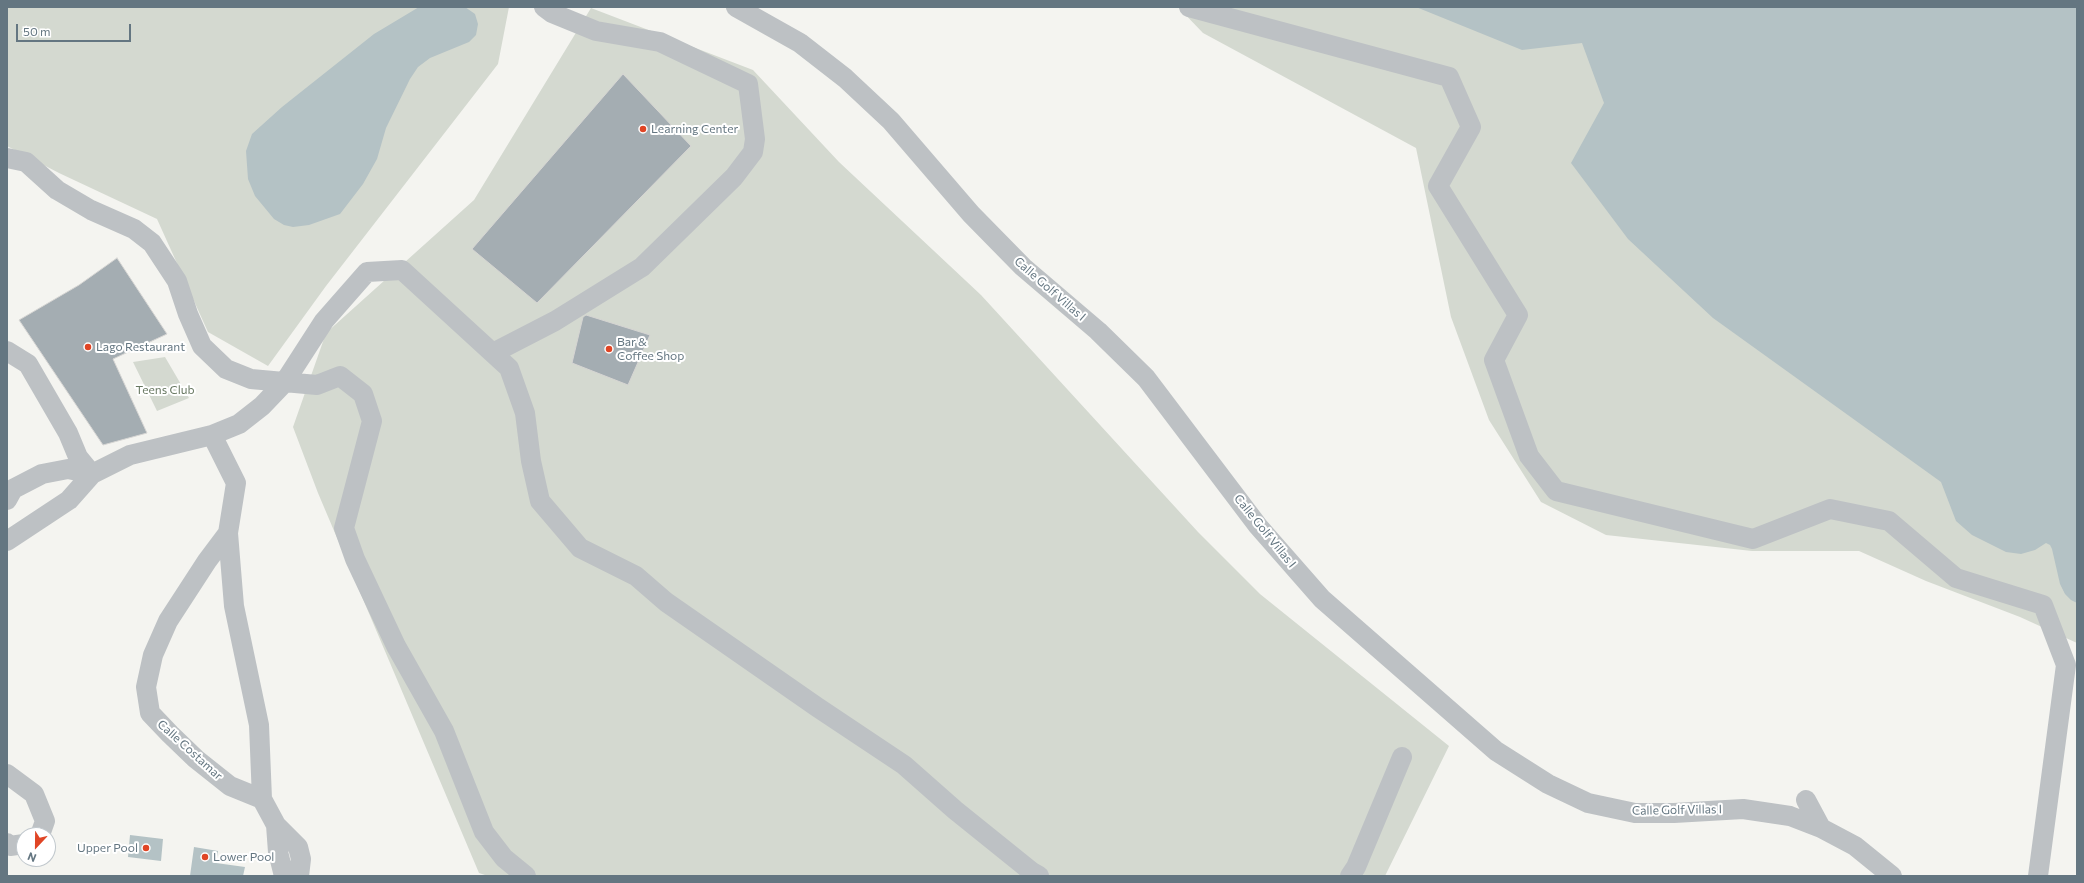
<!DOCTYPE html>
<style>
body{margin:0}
#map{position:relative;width:2084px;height:883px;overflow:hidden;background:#f4f4f0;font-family:Commissioner,sans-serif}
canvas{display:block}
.frame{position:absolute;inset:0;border:8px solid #647681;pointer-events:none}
.north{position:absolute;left:16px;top:827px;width:40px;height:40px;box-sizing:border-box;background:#fff;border:1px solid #c1c8cd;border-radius:50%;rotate:202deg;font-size:11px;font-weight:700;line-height:16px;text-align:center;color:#647681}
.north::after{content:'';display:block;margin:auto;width:14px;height:18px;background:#e04525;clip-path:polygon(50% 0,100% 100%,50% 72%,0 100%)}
.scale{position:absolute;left:16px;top:24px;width:115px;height:18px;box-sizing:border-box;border:2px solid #647681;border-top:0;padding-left:5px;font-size:12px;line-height:14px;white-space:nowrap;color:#647681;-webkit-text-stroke:3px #fff;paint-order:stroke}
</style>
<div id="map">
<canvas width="2084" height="883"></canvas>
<div class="frame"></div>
<div class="north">N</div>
<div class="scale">50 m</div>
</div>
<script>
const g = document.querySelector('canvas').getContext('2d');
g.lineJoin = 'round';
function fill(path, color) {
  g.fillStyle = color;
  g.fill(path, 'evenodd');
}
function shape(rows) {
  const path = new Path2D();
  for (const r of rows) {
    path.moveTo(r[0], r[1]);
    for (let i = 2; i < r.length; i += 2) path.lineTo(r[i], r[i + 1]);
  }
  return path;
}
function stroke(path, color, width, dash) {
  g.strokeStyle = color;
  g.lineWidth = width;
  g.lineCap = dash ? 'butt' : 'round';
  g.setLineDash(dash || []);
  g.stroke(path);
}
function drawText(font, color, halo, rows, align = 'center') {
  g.font = font + ' Commissioner,sans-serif';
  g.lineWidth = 4;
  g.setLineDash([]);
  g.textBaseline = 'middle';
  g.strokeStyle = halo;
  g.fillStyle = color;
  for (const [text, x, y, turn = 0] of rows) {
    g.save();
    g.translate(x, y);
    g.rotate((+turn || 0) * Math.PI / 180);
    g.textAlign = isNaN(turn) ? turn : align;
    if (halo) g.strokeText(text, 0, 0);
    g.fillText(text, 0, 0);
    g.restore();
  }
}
fill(shape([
 [7,7,509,7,498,64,326,286,268,366,208,332,157,219,59,173,7,146],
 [1178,7,1577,7,2077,551,2077,643,2020,617,1926,581,1859,551,1752,551,1606,535,1541,502,1489,420,1451,317,1416,148,1203,33],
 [591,8,753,70,839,162,981,295,1198,532,1260,594,1449,746,1385,876,488,876,479,873,318,493,293,427,326,333,474,200],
 [165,357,189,398,157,411,133,362]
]), '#d4d9d0');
fill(shape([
 [419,7,465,7,475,14,478,24,476,35,469,42,430,58,418,67,410,79,386,128,377,159,363,184,340,214,309,225,293,227,284,225,274,219,255,196,248,179,246,151,252,134,282,107,374,34],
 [1416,7,2077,7,2077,603,2071,600,2065,594,2060,584,2052,549,2050,545,2046,543,2035,550,2021,554,2006,552,1972,535,1956,521,1941,482,1713,318,1628,239,1571,163,1604,103,1582,43,1522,50],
 [130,835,163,839,161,861,128,857],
 [194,847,218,851,216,863,245,867,243,876,190,876]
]), '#b4c2c5');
const building = shape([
 [623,74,691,146,537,303,472,249,623,74],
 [117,258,167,334,113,359,147,433,103,445,19,320,79,285,117,258],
 [586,315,650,335,628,385,572,363,583,317,586,315]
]);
fill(building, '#a4adb2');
stroke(building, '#d6d5d3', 1);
stroke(shape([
 [736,7,800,43,845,78,891,121,971,214,1023,267,1098,331,1146,378,1258,526,1322,599,1496,751,1548,784,1588,803,1635,813,1674,813,1743,809,1790,816,1821,828,1855,846,1892,876],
 [1189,7,1449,77,1471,127,1438,186,1518,315,1494,360,1529,456,1556,491,1753,539,1830,509,1889,521,1956,578,2043,605,2066,665,2038,876],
 [7,158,26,162,57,190,91,210,134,229,152,243,177,281,188,314,202,346,226,369,251,379,317,385,340,376,363,394,372,421,344,528,355,559,396,646,444,731,484,832,504,858,526,876],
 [7,351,28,364,68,433,78,457,92,474],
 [493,353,555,321,642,267,734,177,753,152,755,139,748,84,660,42,596,31,552,13,544,7],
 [212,435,236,483,228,533,234,606,259,725,262,799,276,825,298,847,301,859,299,876],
 [7,500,13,489,42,474,68,469,92,474],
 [228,533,207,561,168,621,153,655,146,687,150,713,170,734,196,759,230,786,262,799],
 [7,541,69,500,92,474,130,455,212,435,239,424,262,406,284,383,324,321,367,272,402,270,509,368,525,413,531,461,540,501,580,548,636,576,666,602,817,707,904,765,955,810,1032,872,1039,876],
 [7,774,34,794,45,821,40,835],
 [1806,800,1821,828],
 [276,825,278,852,284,876],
 [7,843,10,846,24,844],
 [1350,876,1356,867,1402,757]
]), '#bdc1c4', 20);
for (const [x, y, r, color] of [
 [643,129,4,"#e04525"],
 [88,347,4,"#e04525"],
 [609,349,4,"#e04525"],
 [146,848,4,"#e04525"],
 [205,857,4,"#e04525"]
]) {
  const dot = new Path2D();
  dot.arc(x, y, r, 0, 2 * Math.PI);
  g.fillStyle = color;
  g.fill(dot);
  stroke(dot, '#fff', 1.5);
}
drawText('12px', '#647681', '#fff', [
 ["Learning Center",651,129],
 ["Bar &",617,342],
 ["Coffee Shop",617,356],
 ["Lago Restaurant",96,347],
 ["Upper Pool",138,848,"right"],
 ["Lower Pool",213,857]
], 'left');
drawText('12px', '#647681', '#fff', [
 ["Calle Golf Villas I",1050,289,41],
 ["Calle Golf Villas I",1265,531,51],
 ["Calle Costamar",190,750,42],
 ["Calle Golf Villas I",1677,810,-1]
]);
drawText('12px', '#687862', '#fff', [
 ["Teens Club",165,390]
]);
</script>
